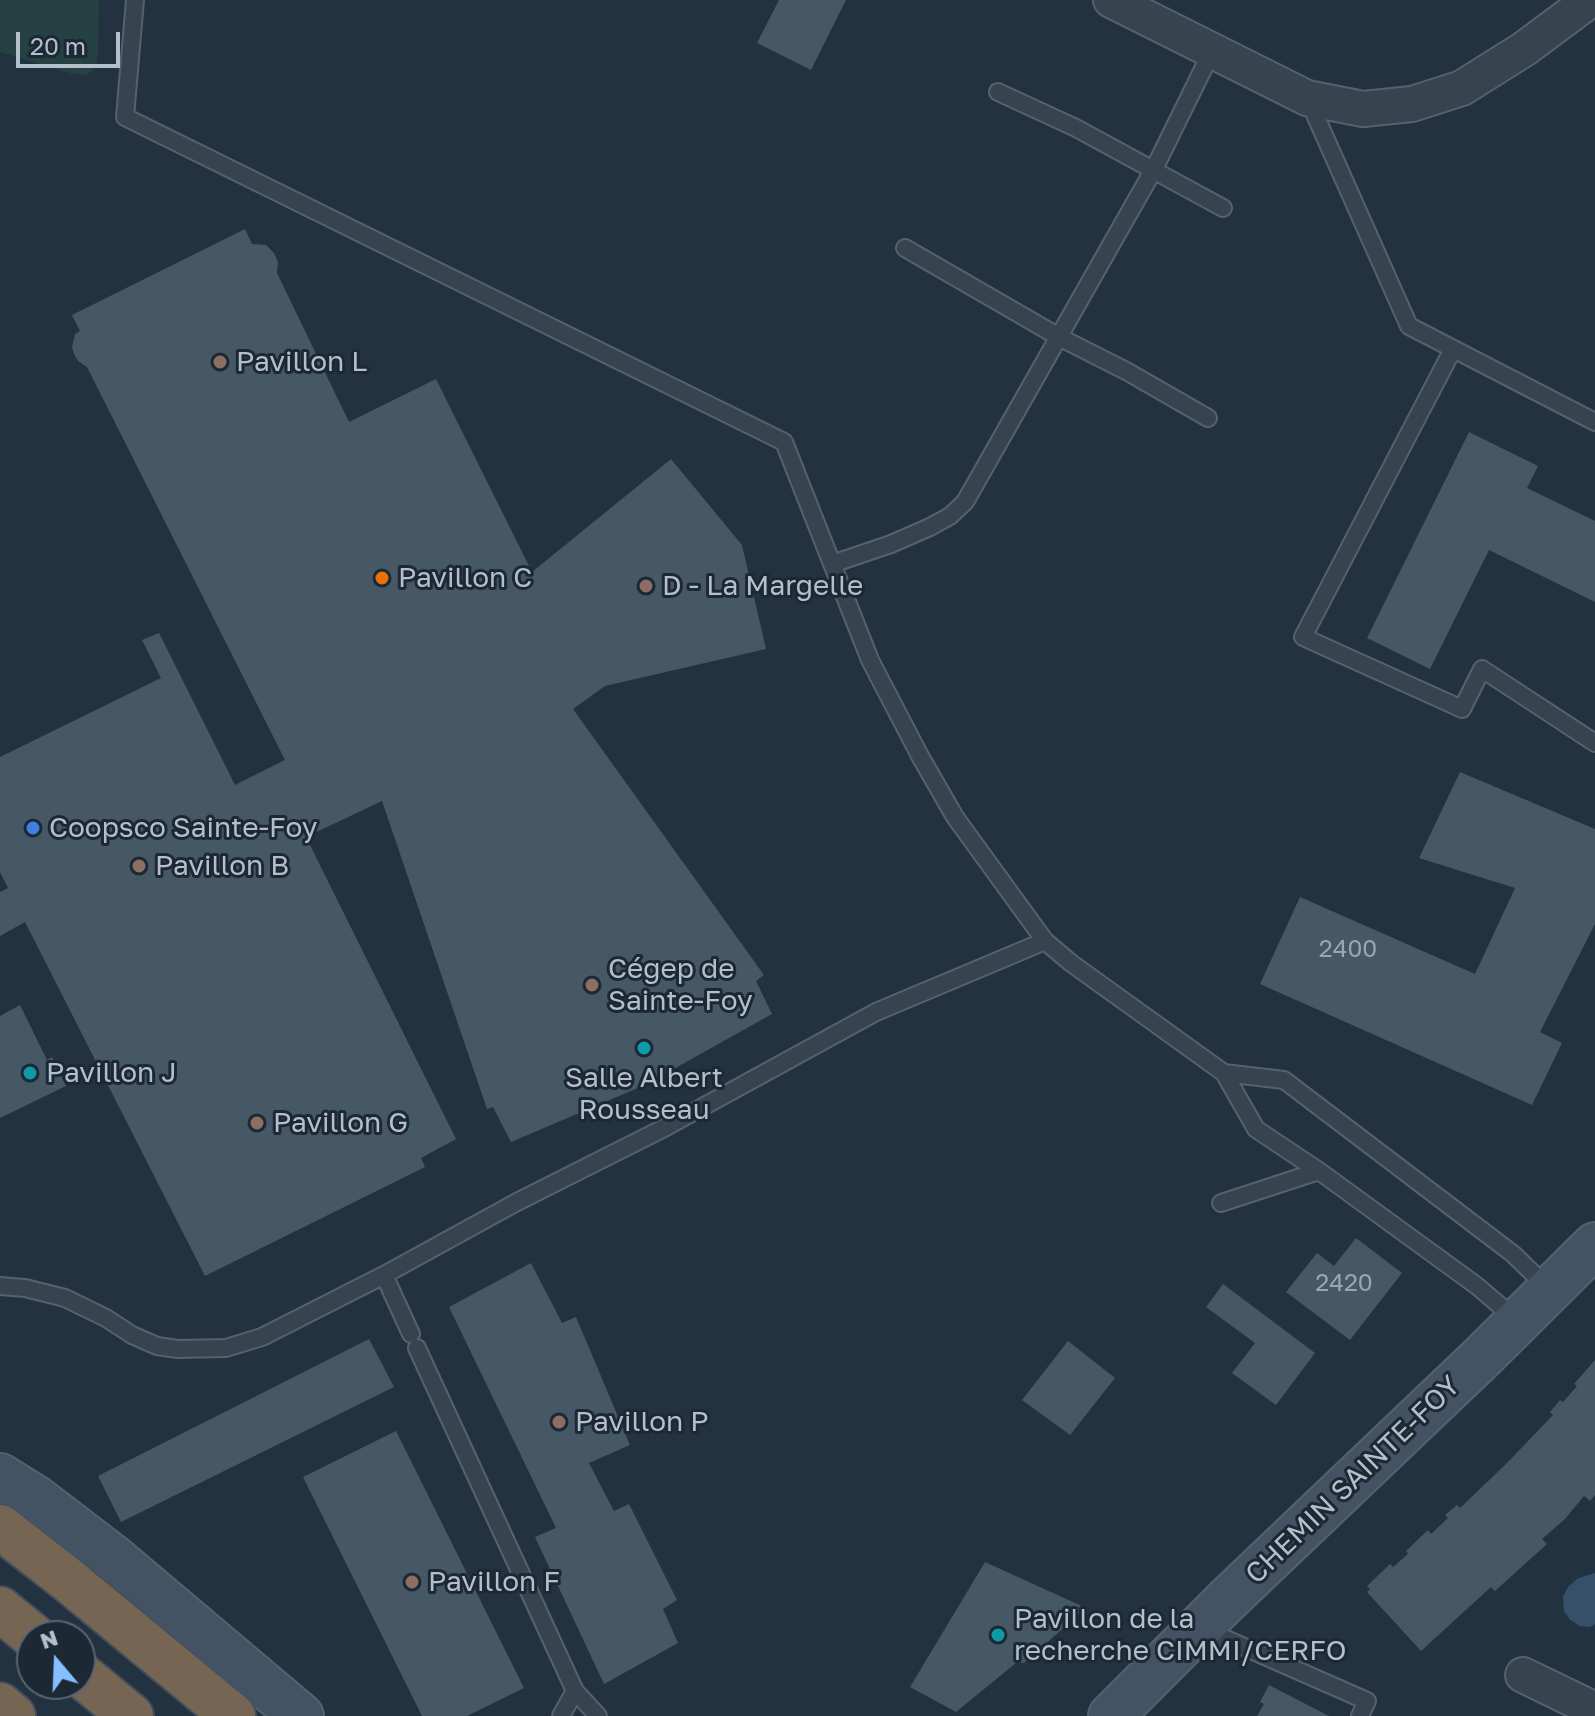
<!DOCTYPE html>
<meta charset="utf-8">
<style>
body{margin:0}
#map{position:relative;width:1595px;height:1716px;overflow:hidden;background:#223240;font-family:"Golos Text",sans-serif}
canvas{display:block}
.north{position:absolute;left:16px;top:1620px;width:80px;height:80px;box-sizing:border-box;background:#1c2935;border:2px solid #586571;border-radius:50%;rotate:341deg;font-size:22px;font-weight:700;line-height:32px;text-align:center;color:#b3bfcb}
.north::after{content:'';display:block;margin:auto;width:28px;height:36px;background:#84c0ff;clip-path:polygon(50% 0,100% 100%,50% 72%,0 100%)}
.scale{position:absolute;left:16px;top:32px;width:104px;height:36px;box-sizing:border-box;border:4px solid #b3bfcb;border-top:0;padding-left:10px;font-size:24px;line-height:28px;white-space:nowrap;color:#b3bfcb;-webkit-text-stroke:6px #1c2935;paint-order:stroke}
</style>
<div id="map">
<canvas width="1595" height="1716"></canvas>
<div class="north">N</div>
<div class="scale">20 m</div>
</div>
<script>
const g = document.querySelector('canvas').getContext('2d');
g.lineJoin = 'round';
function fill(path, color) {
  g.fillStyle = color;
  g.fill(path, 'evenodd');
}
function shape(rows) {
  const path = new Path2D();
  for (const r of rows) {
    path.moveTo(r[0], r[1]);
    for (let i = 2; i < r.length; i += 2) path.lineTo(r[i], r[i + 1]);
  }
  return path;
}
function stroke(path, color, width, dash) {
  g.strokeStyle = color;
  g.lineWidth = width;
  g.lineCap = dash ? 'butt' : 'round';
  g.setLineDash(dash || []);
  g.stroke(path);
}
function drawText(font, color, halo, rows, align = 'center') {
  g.font = font + ' "Golos Text",sans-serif';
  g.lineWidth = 6;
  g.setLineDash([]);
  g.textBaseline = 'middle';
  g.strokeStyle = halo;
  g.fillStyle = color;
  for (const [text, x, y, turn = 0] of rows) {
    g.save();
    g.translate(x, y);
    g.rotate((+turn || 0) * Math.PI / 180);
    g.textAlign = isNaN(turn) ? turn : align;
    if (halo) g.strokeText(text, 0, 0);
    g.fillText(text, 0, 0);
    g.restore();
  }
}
fill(shape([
 [0,0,99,0,98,54,96,67,87,75,73,74,0,52]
]), '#254141');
fill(shape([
 [1595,1573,1595,1624,1590,1627,1580,1626,1570,1620,1564,1611,1563,1597,1568,1587,1578,1578]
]), '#355068');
fill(shape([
 [779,0,846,0,811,70,757,43],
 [245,229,252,244,266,245,274,253,278,262,277,273,349,422,436,379,532,572,671,459,742,545,766,649,605,686,573,709,764,975,756,981,772,1014,645,1085,511,1142,493,1107,487,1109,382,801,306,837,456,1139,421,1158,425,1167,205,1276,25,922,0,936,0,892,8,888,0,872,0,757,161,678,142,640,159,633,235,785,285,760,87,367,78,361,74,354,72,347,75,334,80,331,72,315],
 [1469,432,1538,466,1527,488,1595,521,1595,602,1489,550,1430,669,1367,638],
 [1460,772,1595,829,1595,924,1540,1032,1562,1043,1532,1105,1260,984,1300,897,1475,974,1515,888,1419,858],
 [20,1005,47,1060,52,1057,66,1086,0,1118,0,1016],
 [1356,1238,1402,1273,1350,1340,1286,1292,1317,1253,1334,1266],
 [531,1263,562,1323,576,1317,630,1445,589,1463,614,1511,629,1504,677,1600,663,1609,678,1643,604,1684,535,1537,556,1528,449,1307],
 [1223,1284,1315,1353,1276,1405,1232,1373,1255,1343,1206,1307],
 [369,1339,394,1387,121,1522,98,1476],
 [1068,1341,1115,1378,1070,1435,1022,1400],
 [1595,1360,1595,1495,1590,1501,1584,1496,1565,1519,1542,1539,1547,1544,1495,1591,1491,1587,1421,1651,1367,1592,1370,1589,1367,1586,1390,1564,1393,1567,1408,1554,1406,1551,1428,1530,1431,1534,1448,1518,1445,1515,1457,1505,1460,1508,1507,1463,1553,1415,1550,1412,1560,1400,1563,1402,1577,1386,1574,1384],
 [396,1431,524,1688,467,1716,422,1716,303,1477],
 [985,1562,1086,1608,1024,1663,1016,1663,956,1712,910,1687],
 [1269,1685,1329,1716,1257,1716,1264,1704,1260,1702]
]), '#465866');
const lane = shape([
 [135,0,125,117,784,442,870,660,920,756,955,817,1045,941,1071,963,1224,1073,1256,1129,1319,1171,1477,1286,1518,1321],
 [998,92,1076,128,1223,208],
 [1308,99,1409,326,1595,422],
 [905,248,1059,337,1128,372,1208,418],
 [1453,349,1303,637,1462,709,1482,669,1595,743],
 [832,564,891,544,930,527,950,516,965,502,1154,169,1212,51],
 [1224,1073,1284,1080,1513,1254,1549,1289],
 [1221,1203,1319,1171],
 [384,1275,411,1334],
 [0,1286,25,1288,65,1298,106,1318,132,1335,157,1346,178,1349,226,1348,262,1337,384,1275,517,1202,666,1127,876,1012,1045,941],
 [417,1348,575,1691,598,1716],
 [1201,1628,1367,1701,1360,1716],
 [561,1716,575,1691]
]);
const street = shape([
 [1111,0,1307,98,1363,109,1412,104,1462,88,1524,49,1590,0],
 [1523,1675,1595,1710]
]);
const secondary = shape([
 [0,1476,37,1499,114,1558,301,1716],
 [1111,1716,1227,1600,1481,1358,1595,1245]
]);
const highway = shape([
 [0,1527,67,1579,233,1716],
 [0,1609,33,1636],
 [80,1674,131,1716],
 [0,1705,13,1716]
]);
stroke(lane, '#55626e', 20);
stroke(street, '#55626e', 38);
stroke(secondary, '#55626e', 48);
stroke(highway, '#424f5b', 48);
stroke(lane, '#374450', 16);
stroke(street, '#374450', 34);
stroke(secondary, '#445363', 44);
stroke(highway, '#766553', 44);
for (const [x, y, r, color] of [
 [220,362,8,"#8d6e63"],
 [382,578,8,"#e8710a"],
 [646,586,8,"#8d6e63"],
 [33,828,8,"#3f7fe0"],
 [139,866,8,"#8d6e63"],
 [592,985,8,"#8d6e63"],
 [644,1048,8,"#0f9aa8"],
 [30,1073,8,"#0f9aa8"],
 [257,1123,8,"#8d6e63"],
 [559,1422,8,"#8d6e63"],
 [412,1582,8,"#8d6e63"],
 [998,1635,8,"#0f9aa8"]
]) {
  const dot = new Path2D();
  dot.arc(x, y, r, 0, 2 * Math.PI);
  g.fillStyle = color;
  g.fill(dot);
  stroke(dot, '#1c2935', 3);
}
drawText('24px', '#98a5b2', null, [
 ["2400",1348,949],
 ["2420",1344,1283]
]);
drawText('28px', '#b3bfcb', '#1c2935', [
 ["Pavillon L",236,362],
 ["Pavillon C",398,578],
 ["D - La Margelle",662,586],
 ["Coopsco Sainte-Foy",49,828],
 ["Pavillon B",155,866],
 ["Cégep de",608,969],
 ["Sainte-Foy",608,1001],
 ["Pavillon J",46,1073],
 ["Salle Albert",644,1078,"center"],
 ["Rousseau",644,1110,"center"],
 ["Pavillon G",273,1123],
 ["Pavillon P",575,1422],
 ["Pavillon F",428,1582],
 ["Pavillon de la",1014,1619],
 ["recherche CIMMI/CERFO",1014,1651]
], 'left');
drawText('28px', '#b3bfcb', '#1c2935', [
 ["CHEMIN SAINTE-FOY",1353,1480,-44]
]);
</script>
